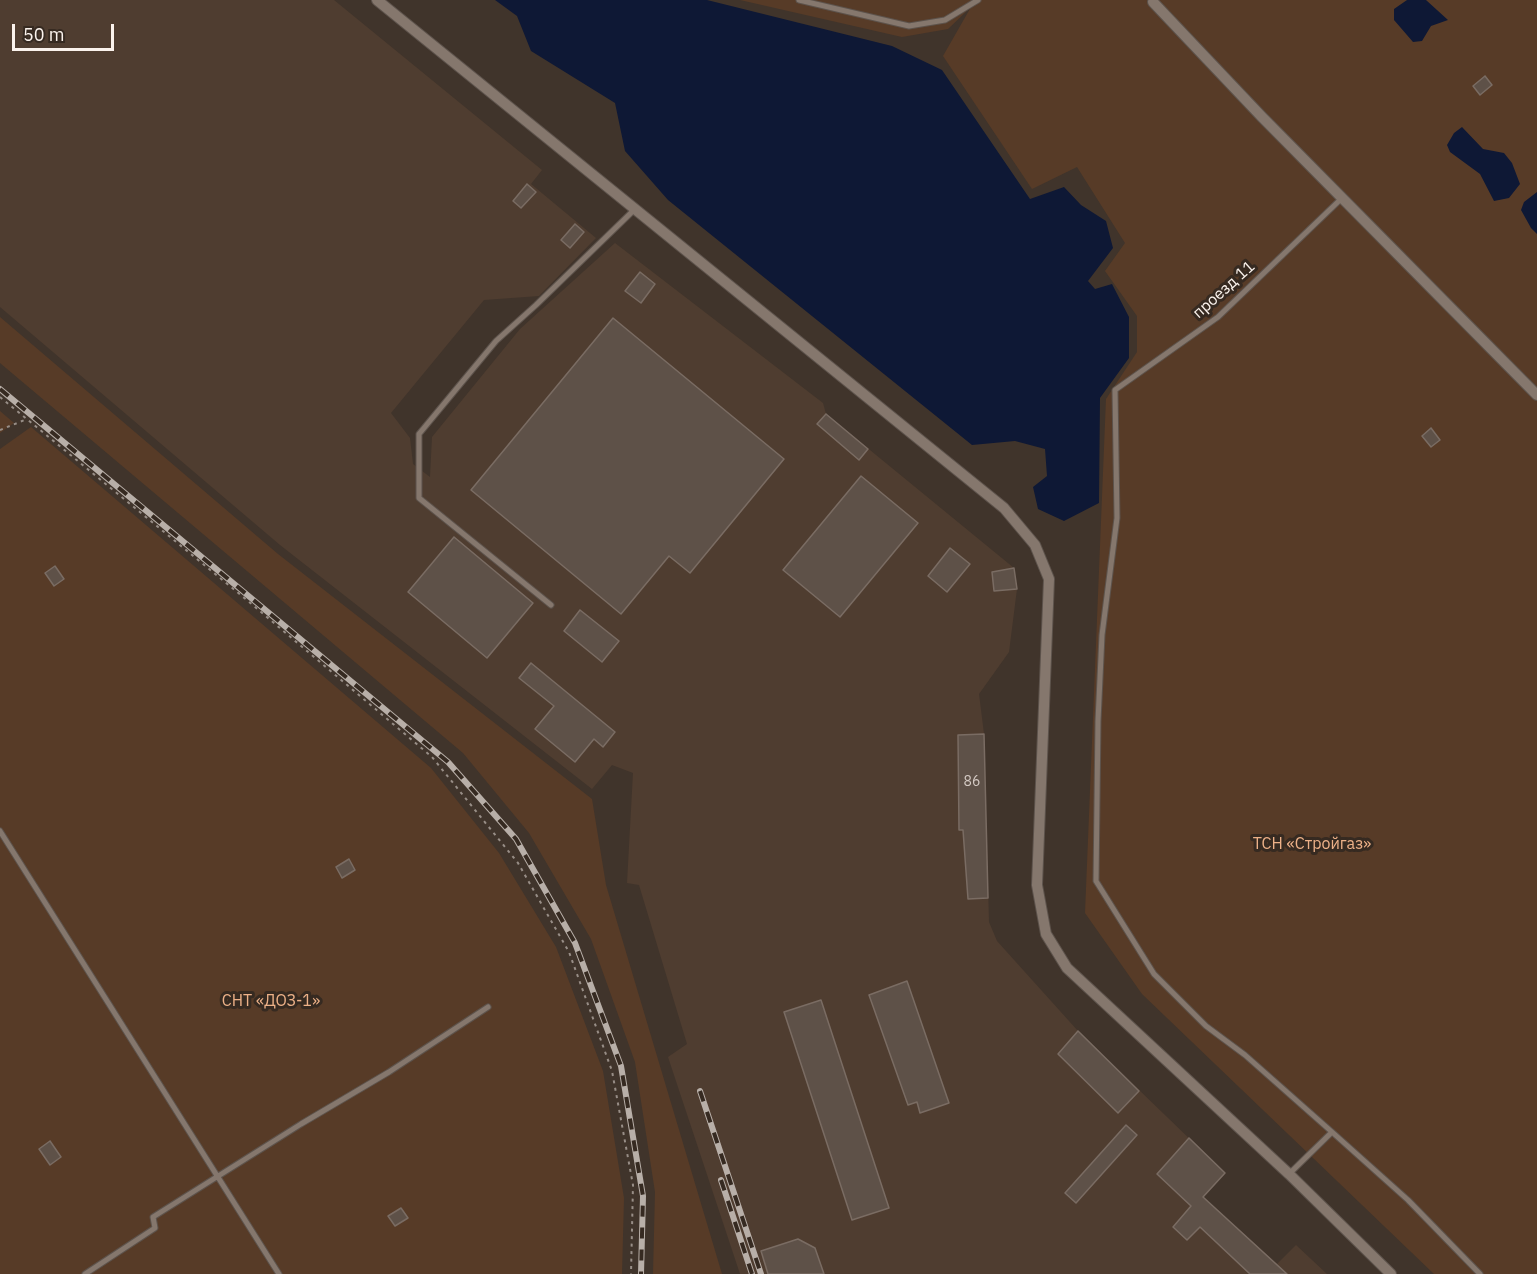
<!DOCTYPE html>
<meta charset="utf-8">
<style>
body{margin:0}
#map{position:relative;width:1537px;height:1274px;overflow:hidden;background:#40342b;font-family:"IBM Plex Sans",sans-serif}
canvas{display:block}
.scale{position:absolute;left:12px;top:24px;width:102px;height:27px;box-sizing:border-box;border:3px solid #fbf3ed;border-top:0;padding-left:8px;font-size:18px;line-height:21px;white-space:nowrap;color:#fbf3ed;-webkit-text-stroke:4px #362a21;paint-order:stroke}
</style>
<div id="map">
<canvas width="1537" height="1274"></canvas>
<div class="scale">50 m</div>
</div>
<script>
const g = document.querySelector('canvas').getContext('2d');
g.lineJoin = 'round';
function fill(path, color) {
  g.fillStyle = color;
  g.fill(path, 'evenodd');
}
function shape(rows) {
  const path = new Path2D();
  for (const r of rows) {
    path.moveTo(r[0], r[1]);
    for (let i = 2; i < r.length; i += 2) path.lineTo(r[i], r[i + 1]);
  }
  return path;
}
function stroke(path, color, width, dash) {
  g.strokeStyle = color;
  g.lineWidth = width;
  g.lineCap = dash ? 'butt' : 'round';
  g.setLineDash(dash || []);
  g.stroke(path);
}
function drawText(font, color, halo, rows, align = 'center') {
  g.font = font + ' "IBM Plex Sans",sans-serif';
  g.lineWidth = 6;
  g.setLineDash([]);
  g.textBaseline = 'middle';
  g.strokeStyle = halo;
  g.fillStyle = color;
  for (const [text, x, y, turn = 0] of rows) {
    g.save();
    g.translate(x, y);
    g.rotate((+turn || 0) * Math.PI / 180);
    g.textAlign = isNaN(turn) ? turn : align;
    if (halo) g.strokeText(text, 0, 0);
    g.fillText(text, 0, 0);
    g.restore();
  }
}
fill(shape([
 [0,0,334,0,542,170,531,184,596,238,539,296,484,300,391,413,410,438,413,464,430,477,432,437,520,329,615,243,823,403,826,414,1014,568,1017,589,1009,652,979,694,984,734,989,922,997,941,1078,1031,1225,1173,1203,1197,1277,1264,1296,1245,1327,1274,740,1274,668,1057,687,1044,639,885,627,883,633,773,612,765,592,789,280,545,0,307]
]), '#4f3d30');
fill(shape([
 [740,0,1537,0,1537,1274,1434,1274,1142,994,1085,913,1106,399,1137,352,1137,316,1105,271,1125,243,1077,167,1032,189,943,56,971,7,948,29,902,37],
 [0,317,278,554,592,799,606,885,722,1274,653,1274,655,1192,635,1062,591,939,529,833,463,753,0,363],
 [0,411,14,423,0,433],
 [31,427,431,768,499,853,556,947,603,1071,624,1198,622,1274,0,1274,0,449]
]), '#573b27');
fill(shape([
 [495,0,707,0,892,46,942,70,1030,199,1064,187,1081,205,1106,221,1113,248,1088,281,1095,289,1112,284,1129,317,1129,358,1100,398,1099,503,1064,521,1038,509,1033,487,1047,476,1045,449,1015,441,972,445,668,200,625,151,615,103,531,51,517,16],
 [1407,0,1426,0,1448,20,1431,26,1422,41,1413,42,1394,20,1394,9],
 [1462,127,1483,149,1504,153,1512,163,1520,184,1509,198,1494,201,1480,174,1450,152,1447,145,1454,133],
 [1537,192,1537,234,1531,228,1521,210,1524,202]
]), '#0e1835');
const building = shape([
 [1485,76,1492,85,1480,95,1473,86,1485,76],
 [527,184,536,192,521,208,513,201,527,184],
 [575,224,584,232,570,248,561,240,575,224],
 [640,272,655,284,641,303,625,291,640,272],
 [613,318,784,459,690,573,669,556,621,614,471,490,613,318],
 [826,414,868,449,859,460,817,424,826,414],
 [1431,428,1440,440,1431,447,1422,436,1431,428],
 [861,476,918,523,840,617,783,570,861,476],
 [454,537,533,603,487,658,408,592,454,537],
 [950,548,970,564,947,592,928,576,950,548],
 [55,566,64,579,54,586,45,573,55,566],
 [1014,568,1017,589,994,591,992,572,1014,568],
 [580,610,619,641,602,662,564,631,580,610],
 [531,663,615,732,603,747,594,739,575,762,535,729,554,706,519,678,531,663],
 [984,734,988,898,968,899,963,830,959,830,958,735,984,734],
 [349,859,355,870,342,878,336,867,349,859],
 [907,981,949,1103,920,1113,917,1102,908,1105,869,995,907,981],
 [821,1000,889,1208,852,1220,784,1012,821,1000],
 [1078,1031,1139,1091,1118,1113,1058,1054,1078,1031],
 [1126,1125,1137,1135,1076,1203,1065,1193,1126,1125],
 [1189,1138,1225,1173,1203,1197,1287,1274,1250,1274,1200,1227,1187,1240,1173,1227,1191,1206,1157,1174,1189,1138],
 [50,1141,61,1157,50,1165,39,1149,50,1141],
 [401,1208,408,1218,395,1226,388,1216,401,1208],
 [798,1239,815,1248,824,1274,768,1274,761,1251,798,1239]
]);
fill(building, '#5e5148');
stroke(building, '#7a6c63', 1.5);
const service = shape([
 [799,0,909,26,945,20,978,0],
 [551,605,419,498,419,434,496,341,536,305,635,209],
 [0,831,279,1274],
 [1332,1132,1408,1200,1480,1274],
 [1289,1174,1332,1132,1245,1055,1206,1026,1154,974,1096,881,1098,721,1102,635,1117,518,1115,390,1218,317,1342,198],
 [85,1274,155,1228,153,1217,301,1124,389,1072,488,1007]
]);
const minor = shape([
 [377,0,1004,508,1035,545,1049,579,1037,885,1046,934,1067,968,1289,1174,1391,1274],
 [1153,2,1262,117,1537,395]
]);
stroke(service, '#5d534c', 7);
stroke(minor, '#5d534c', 12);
stroke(shape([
 [0,397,248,601,432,757,518,863,569,952,612,1071,633,1185,631,1274],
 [0,430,27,419]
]), '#988e87', 2, [3, 4.5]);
stroke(service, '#85776d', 5);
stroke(minor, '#85776d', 10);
const rail = shape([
 [0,389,448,762,516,839,575,943,621,1066,643,1196,641,1274],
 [700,1091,761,1274],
 [721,1180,752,1274]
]);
stroke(rail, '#b8afa8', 6);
stroke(rail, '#362a21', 4, [11]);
drawText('14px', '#d4cac4', null, [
 ["86",972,782]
]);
drawText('16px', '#fbf3ed', '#362a21', [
 ["проезд 11",1224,290,-42]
]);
drawText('16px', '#edb188', '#362a21', [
 ["ТСН «Стройгаз»",1312,844],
 ["СНТ «ДОЗ-1»",271,1001]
]);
</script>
